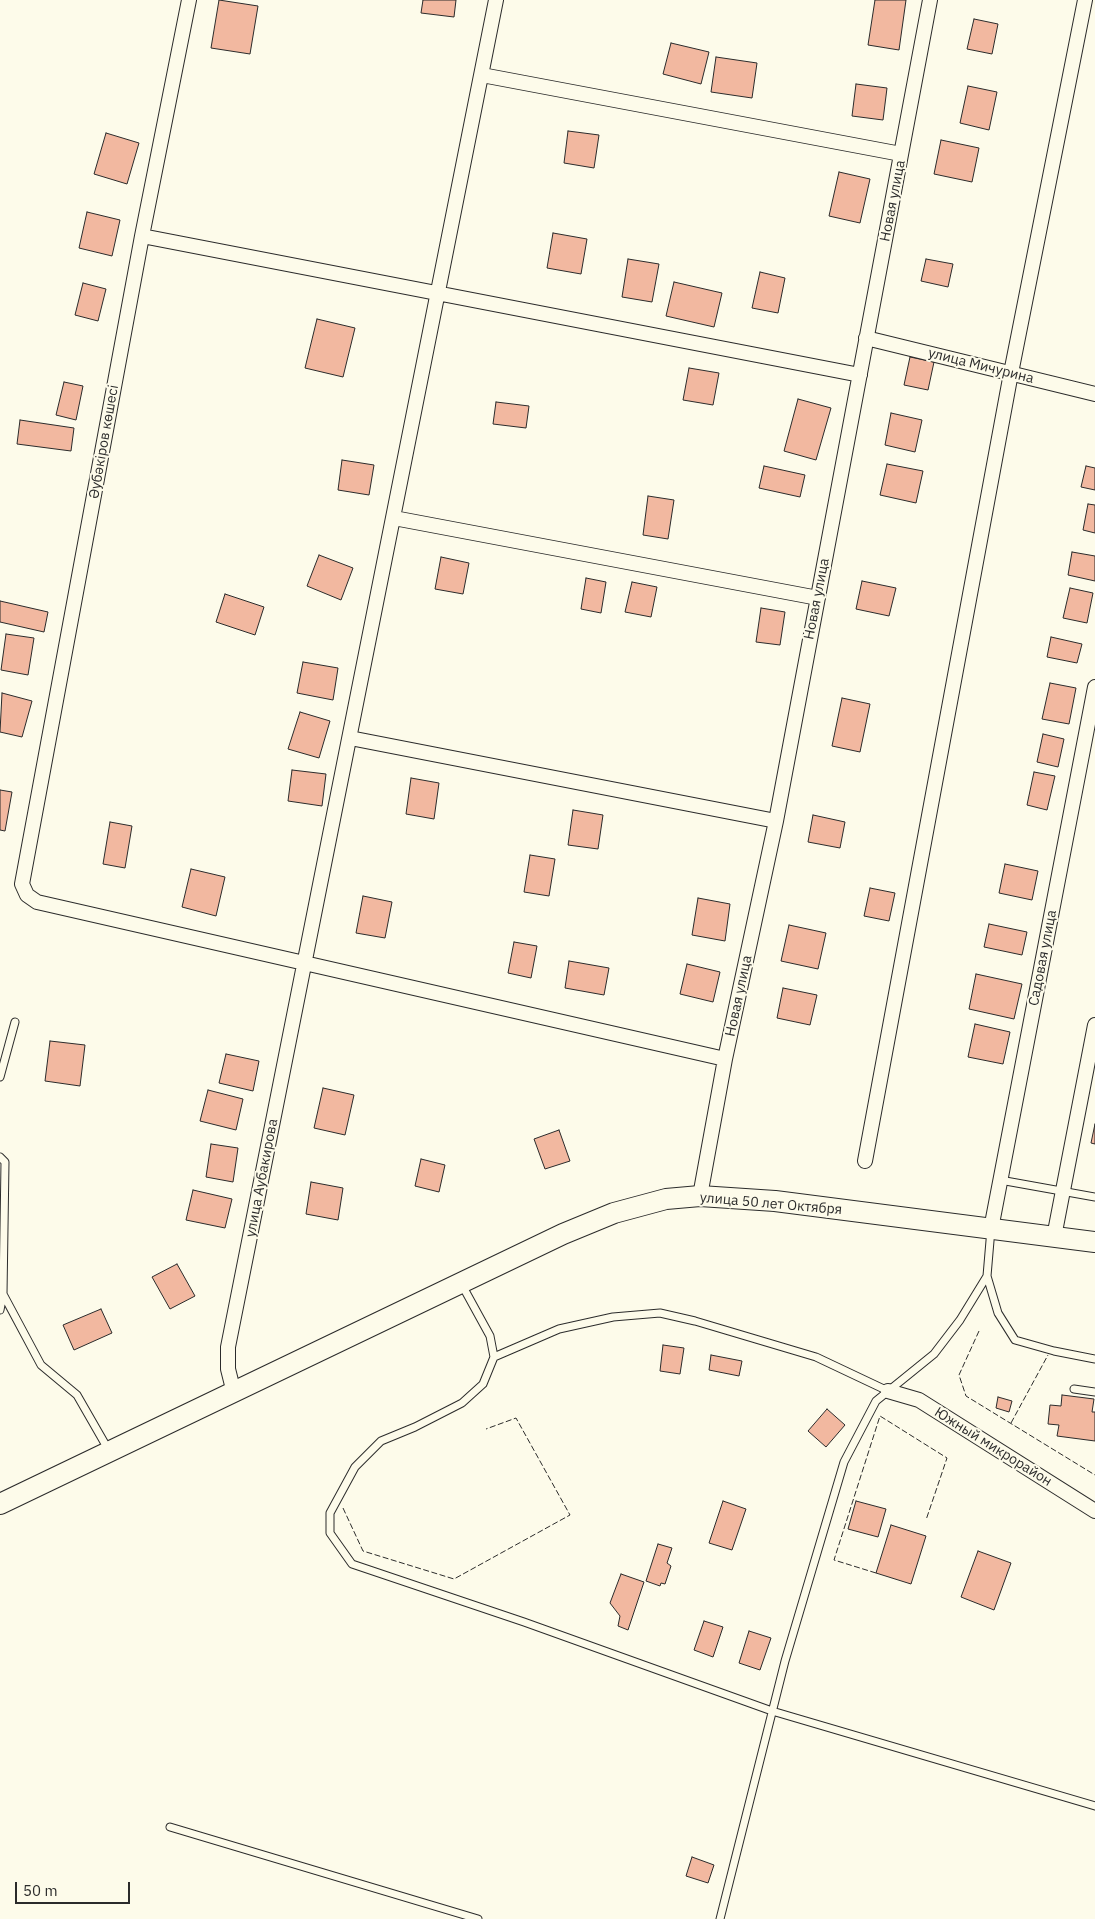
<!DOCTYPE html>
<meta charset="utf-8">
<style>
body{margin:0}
#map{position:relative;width:1095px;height:1919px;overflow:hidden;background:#fdfbea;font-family:"IBM Plex Sans",sans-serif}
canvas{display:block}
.scale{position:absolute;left:15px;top:1882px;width:115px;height:22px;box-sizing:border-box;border:2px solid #2b2b2b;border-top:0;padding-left:6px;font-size:15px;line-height:18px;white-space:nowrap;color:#2b2b2b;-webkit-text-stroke:4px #fdfbea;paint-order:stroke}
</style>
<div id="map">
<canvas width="1095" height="1919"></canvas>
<div class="scale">50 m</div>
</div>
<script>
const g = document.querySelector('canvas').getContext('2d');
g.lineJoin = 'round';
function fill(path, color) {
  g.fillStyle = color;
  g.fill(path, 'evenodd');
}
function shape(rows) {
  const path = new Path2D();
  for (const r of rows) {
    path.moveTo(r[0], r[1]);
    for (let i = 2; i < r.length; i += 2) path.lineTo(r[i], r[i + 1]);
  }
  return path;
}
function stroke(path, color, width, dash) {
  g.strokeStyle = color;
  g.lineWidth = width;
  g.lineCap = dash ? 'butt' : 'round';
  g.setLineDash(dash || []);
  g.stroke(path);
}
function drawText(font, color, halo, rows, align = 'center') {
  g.font = font + ' "IBM Plex Sans",sans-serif';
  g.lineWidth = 4;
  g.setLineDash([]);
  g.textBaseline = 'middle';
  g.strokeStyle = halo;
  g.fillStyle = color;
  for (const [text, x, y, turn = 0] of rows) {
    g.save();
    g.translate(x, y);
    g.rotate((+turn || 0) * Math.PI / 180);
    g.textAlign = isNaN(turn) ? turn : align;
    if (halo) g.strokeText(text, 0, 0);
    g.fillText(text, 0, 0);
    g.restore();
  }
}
const building = shape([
 [219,0,258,6,250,54,211,48,219,0],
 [423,0,456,0,454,17,421,13,423,0],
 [875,0,906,0,899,50,868,45,875,0],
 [974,19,998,24,992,54,967,49,974,19],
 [671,43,709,52,701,84,663,74,671,43],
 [716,57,757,63,752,98,711,92,716,57],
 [856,84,887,88,883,120,852,116,856,84],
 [968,86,997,92,989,130,960,123,968,86],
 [568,131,599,135,594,168,564,163,568,131],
 [106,133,139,143,127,184,94,174,106,133],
 [941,140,979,148,972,182,934,174,941,140],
 [839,172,870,179,860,223,829,216,839,172],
 [87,212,120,220,112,256,79,248,87,212],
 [553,233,587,239,581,274,547,268,553,233],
 [628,259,659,264,652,302,622,297,628,259],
 [926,259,953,264,948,287,921,281,926,259],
 [760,272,785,278,778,313,752,308,760,272],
 [674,282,722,293,714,327,666,316,674,282],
 [83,283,106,289,98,321,75,315,83,283],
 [317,319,355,328,343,377,305,368,317,319],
 [910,357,934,362,928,390,904,385,910,357],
 [689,368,719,373,713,405,683,400,689,368],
 [64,382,83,386,76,420,56,415,64,382],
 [798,399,831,408,816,460,784,451,798,399],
 [496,402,529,406,526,428,493,424,496,402],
 [891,413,922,420,915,452,885,445,891,413],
 [20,420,74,428,71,451,17,444,20,420],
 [342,460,374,465,369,495,338,490,342,460],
 [887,464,923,471,916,503,880,495,887,464],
 [764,466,805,475,800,497,759,488,764,466],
 [1086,466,1095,468,1095,490,1081,487,1086,466],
 [648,496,674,500,668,539,643,535,648,496],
 [1088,504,1095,505,1095,533,1083,530,1088,504],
 [1072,552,1095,556,1095,581,1068,575,1072,552],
 [319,555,353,568,341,600,307,586,319,555],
 [441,557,469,563,463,594,435,589,441,557],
 [586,578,606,582,601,613,581,609,586,578],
 [862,581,896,588,889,616,856,609,862,581],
 [632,582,657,587,651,617,625,612,632,582],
 [1070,588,1093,593,1087,623,1063,618,1070,588],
 [225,594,264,607,255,635,216,622,225,594],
 [0,601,48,612,44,632,0,622,0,601],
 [761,608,785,612,780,645,756,642,761,608],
 [6,634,34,638,28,675,1,670,6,634],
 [1051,637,1082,644,1077,663,1047,657,1051,637],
 [303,662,338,668,333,700,297,693,303,662],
 [1050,683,1076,688,1069,724,1042,719,1050,683],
 [2,693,32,701,22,737,0,732,2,693],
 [842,698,870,704,860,752,832,746,842,698],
 [300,712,330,721,319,758,288,749,300,712],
 [1043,734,1064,739,1058,767,1037,762,1043,734],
 [292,770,326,774,322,806,288,801,292,770],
 [1034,772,1055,776,1047,810,1027,805,1034,772],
 [411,778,439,783,434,819,406,814,411,778],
 [0,790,12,792,5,831,0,830,0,790],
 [573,810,603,815,598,849,568,845,573,810],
 [813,815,845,822,840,848,808,842,813,815],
 [110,822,132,826,125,868,103,864,110,822],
 [530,855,555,859,549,896,524,892,530,855],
 [1005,864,1038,871,1032,900,999,893,1005,864],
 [191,869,225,877,216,916,182,907,191,869],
 [870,888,895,893,889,921,864,916,870,888],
 [363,896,392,902,385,938,356,933,363,896],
 [698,898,730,904,725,941,692,935,698,898],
 [989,924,1027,932,1022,955,984,947,989,924],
 [789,925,826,933,818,969,781,961,789,925],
 [514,942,537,946,531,978,508,973,514,942],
 [569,961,609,968,604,995,565,988,569,961],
 [687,964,720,972,713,1002,680,994,687,964],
 [976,974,1022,984,1014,1019,969,1009,976,974],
 [783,988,817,995,810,1025,777,1018,783,988],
 [975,1024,1010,1032,1003,1064,968,1057,975,1024],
 [50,1041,85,1045,80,1086,45,1081,50,1041],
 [226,1054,259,1061,253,1091,219,1083,226,1054],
 [323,1088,354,1095,345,1135,314,1128,323,1088],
 [208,1090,243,1099,236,1130,200,1121,208,1090],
 [1095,1124,1095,1144,1091,1143,1095,1124],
 [559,1130,570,1161,545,1169,534,1139,559,1130],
 [211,1144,238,1148,233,1182,206,1177,211,1144],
 [421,1159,445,1165,439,1192,415,1186,421,1159],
 [311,1182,343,1188,338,1220,306,1214,311,1182],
 [193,1190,232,1199,225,1228,186,1220,193,1190],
 [177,1264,195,1296,170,1309,152,1277,177,1264],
 [101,1309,112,1333,74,1350,63,1325,101,1309],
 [663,1345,684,1348,680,1374,660,1371,663,1345],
 [711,1355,742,1361,739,1376,709,1370,711,1355],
 [1062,1395,1094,1399,1092,1412,1095,1412,1095,1441,1057,1436,1059,1425,1048,1424,1050,1405,1061,1406,1062,1395],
 [998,1397,1012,1401,1009,1412,996,1408,998,1397],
 [827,1409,845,1425,826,1447,808,1431,827,1409],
 [723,1501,746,1509,732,1550,709,1543,723,1501],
 [856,1501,886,1509,878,1537,848,1529,856,1501],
 [891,1525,926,1536,911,1584,876,1573,891,1525],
 [658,1544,672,1548,667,1563,671,1566,665,1584,661,1583,660,1586,646,1581,658,1544],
 [978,1551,1011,1563,994,1610,961,1597,978,1551],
 [621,1574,644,1582,628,1630,618,1626,620,1616,610,1603,621,1574],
 [704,1621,723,1627,713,1657,694,1650,704,1621],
 [749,1631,771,1638,760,1670,739,1663,749,1631],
 [692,1857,714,1865,708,1883,686,1876,692,1857]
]);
fill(building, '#f2b8a0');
stroke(building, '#2b2b2b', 1);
const lane = shape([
 [0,1077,15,1022],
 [0,1157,5,1162,3,1294,41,1365,77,1395,108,1449],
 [1000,1180,1095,1197],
 [991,1229,987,1276,998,1313,1015,1340,1054,1351,1095,1359],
 [462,1285,490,1336,494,1357,483,1384,462,1403,415,1427,381,1441,355,1467,330,1513,330,1533,352,1564,524,1622,772,1711,1095,1806],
 [0,1310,3,1294],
 [494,1357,559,1329,613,1317,660,1313,695,1321,816,1357,888,1391],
 [1074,1389,1095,1392],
 [170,1827,478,1919],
 [720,1919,785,1661,844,1462,876,1401,934,1354,960,1320,987,1276]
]);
const street = shape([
 [189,0,142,236,22,884,27,895,37,902,725,1059],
 [482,75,901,154],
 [142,236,860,375],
 [866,338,1095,394],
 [394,518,818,598],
 [350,738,776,821],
 [865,1161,1011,373,1085,0],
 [700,1196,725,1059,776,821,930,0],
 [991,1229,1095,687],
 [1054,1237,1095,1025],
 [888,1391,919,1400,1095,1511],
 [234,1393,228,1369,228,1347,496,0]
]);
const secondary = shape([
 [0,1504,563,1234,614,1213,666,1199,700,1196,775,1201,1095,1242]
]);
stroke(lane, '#2b2b2b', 9);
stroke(street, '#2b2b2b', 16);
stroke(secondary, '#2b2b2b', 22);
stroke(lane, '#fdfbea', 7);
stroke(street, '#fdfbea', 14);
stroke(secondary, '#fdfbea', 20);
stroke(shape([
 [979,1331,959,1375,966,1396,1095,1475],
 [1011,1423,1048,1355],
 [343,1508,363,1551,454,1579,570,1515,516,1418,486,1429],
 [876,1573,834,1560,880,1416,947,1458,926,1520]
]), '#2b2b2b', 1, [6, 2.5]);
drawText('14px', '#2b2b2b', '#fdfbea', [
 ["Новая улица",893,201,-79],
 ["улица Мичурина",981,366,14],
 ["Әубәкіров көшесі",104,442,-80],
 ["Новая улица",817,599,-79],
 ["Садовая улица",1043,958,-79],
 ["Новая улица",739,996,-78],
 ["улица Аубакирова",262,1178,-79],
 ["улица 50 лет Октября",771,1204,5],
 ["Южный микрорайон",993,1447,32]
]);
</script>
